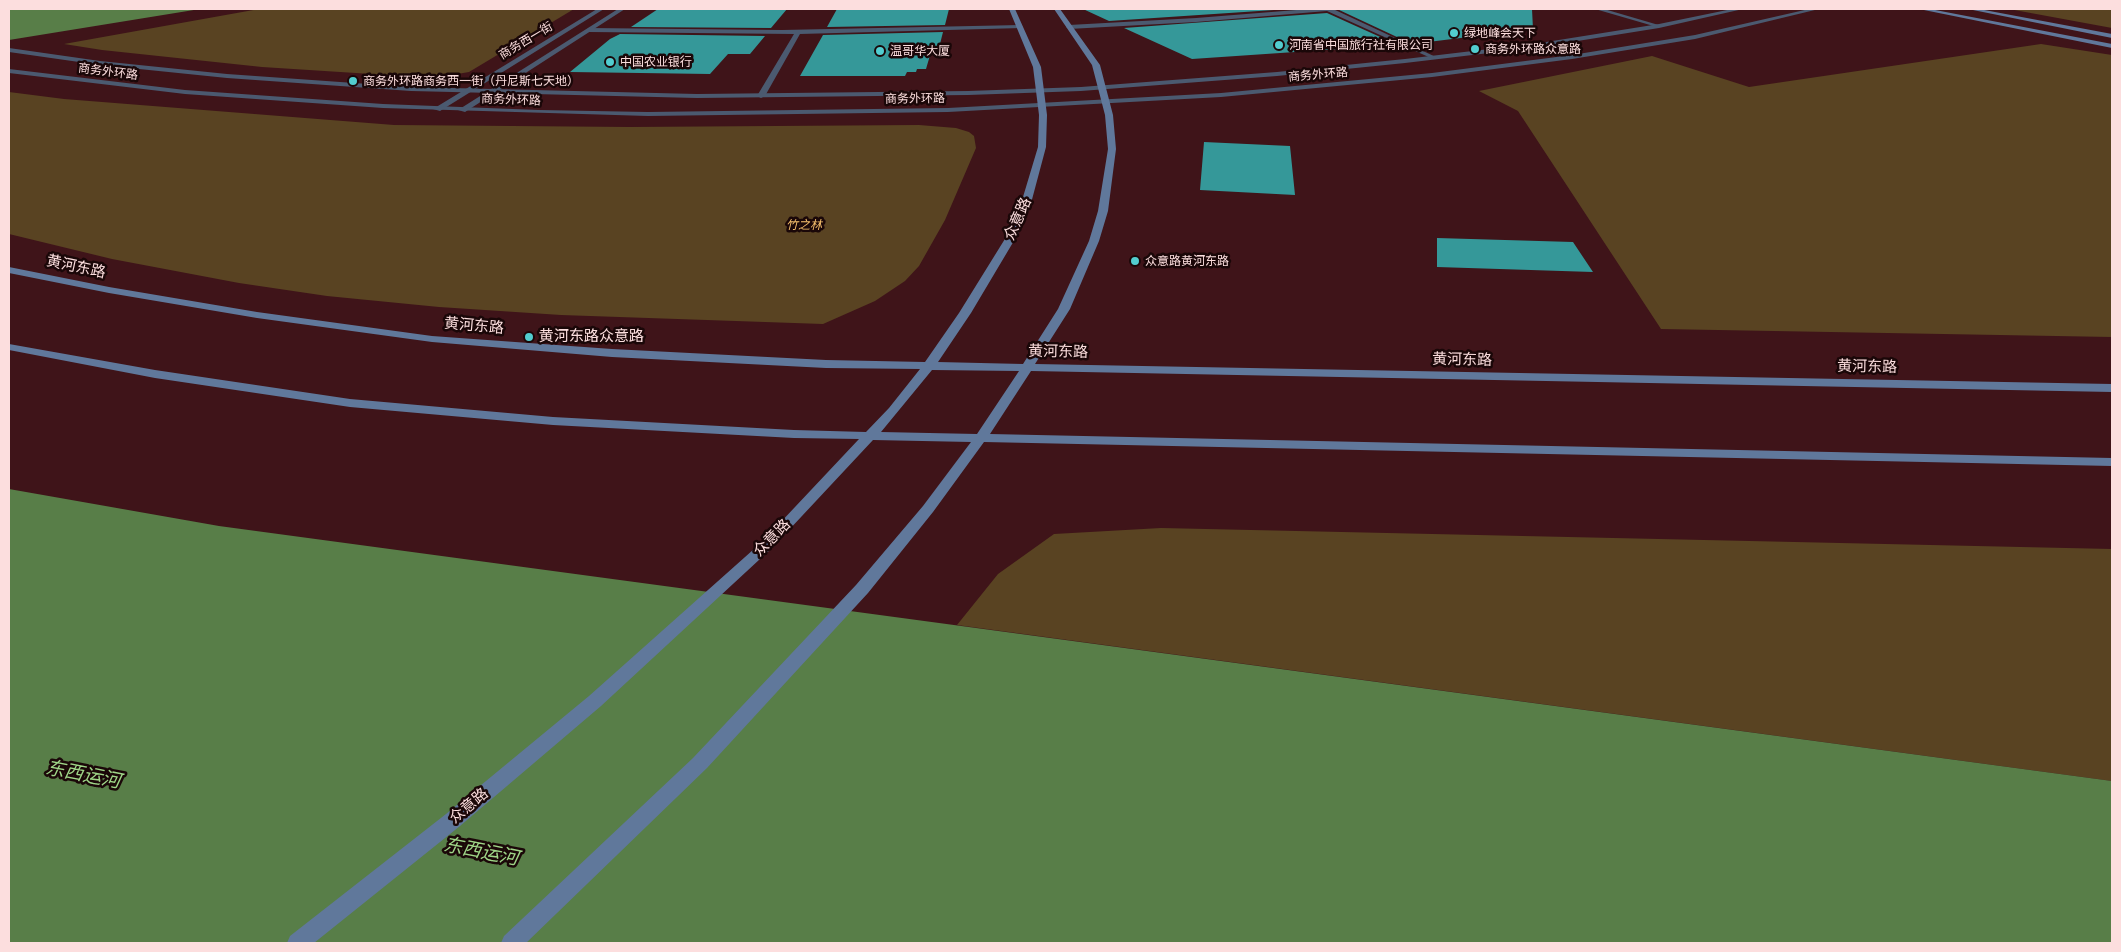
<!DOCTYPE html>
<meta charset="utf-8">
<style>
body{margin:0}
#map{position:relative;width:2121px;height:952px;overflow:hidden;background:#3f1419;font-family:"Roboto Serif",serif}
canvas{display:block}
.frame{position:absolute;inset:0;border:10px solid #fcdede;pointer-events:none}
</style>
<div id="map">
<canvas width="2121" height="952"></canvas>
<div class="frame"></div>
</div>
<script>
const g = document.querySelector('canvas').getContext('2d');
g.lineJoin = 'round';
function fill(path, color) {
  g.fillStyle = color;
  g.fill(path, 'evenodd');
}
function shape(rows) {
  const path = new Path2D();
  for (const r of rows) {
    path.moveTo(r[0], r[1]);
    for (let i = 2; i < r.length; i += 2) path.lineTo(r[i], r[i + 1]);
  }
  return path;
}
function stroke(path, color, width, dash) {
  g.strokeStyle = color;
  g.lineWidth = width;
  g.lineCap = dash ? 'butt' : 'round';
  g.setLineDash(dash || []);
  g.stroke(path);
}
function drawText(font, color, halo, rows, align = 'center') {
  g.font = font + ' "Roboto Serif","Noto Sans SC",serif';
  g.lineWidth = 5;
  g.setLineDash([]);
  g.textBaseline = 'middle';
  g.strokeStyle = halo;
  g.fillStyle = color;
  for (const [text, x, y, turn = 0] of rows) {
    g.save();
    g.translate(x, y);
    g.rotate((+turn || 0) * Math.PI / 180);
    g.textAlign = isNaN(turn) ? turn : align;
    if (halo) g.strokeText(text, 0, 0);
    g.fillText(text, 0, 0);
    g.restore();
  }
}
fill(shape([
 [259,9,574,9,469,72,434,78,262,67,102,50,64,44],
 [2009,9,2112,9,2112,28],
 [2041,44,2112,55,2112,337,1661,329,1518,111,1479,91,1652,56,1749,87],
 [9,92,64,99,394,125,630,127,919,125,956,128,969,132,974,136,976,148,945,220,919,266,905,281,875,301,823,324,561,315,439,307,327,296,239,283,112,259,9,234],
 [1161,528,2112,549,2112,781,957,625,998,574,1054,534]
]), '#594322');
fill(shape([
 [9,9,200,9,9,40],
 [9,489,219,526,2112,781,2112,943,9,943]
]), '#587e48');
fill(shape([
 [658,9,787,9,771,28,631,27],
 [837,9,949,9,945,25,827,27],
 [1083,9,1289,9,1109,21],
 [1337,9,1532,9,1533,29,1412,44],
 [1327,13,1398,45,1192,59,1124,28],
 [943,32,938,52,931,52,926,69,917,69,916,72,907,72,905,76,800,76,823,35],
 [620,34,765,36,750,54,728,54,710,74,570,72,610,39],
 [1204,142,1290,146,1295,195,1200,190],
 [1437,238,1573,242,1593,272,1437,267]
]), '#359899');
fill(shape([
 [1309,9,1333,9,1438,58,1433,59,1327,11,1196,22,1069,29,1066,27,1069,25,1196,18,1309,9],
 [1595,9,1604,9,1662,26,1657,27,1595,9],
 [1020,25,1023,27,1022,28,800,34,765,96,761,98,757,96,794,34,589,32,586,30,589,28,782,30,1020,25]
]), '#4b5a70');
fill(shape([
 [597,9,604,9,440,111,433,109,597,9],
 [618,9,625,9,465,112,458,110,618,9]
]), '#4b5a70');
fill(shape([
 [1732,9,1743,9,1659,28,1540,47,1405,63,1277,76,1081,91,968,95,697,98,411,91,227,78,100,65,9,52,9,48,100,61,227,74,411,87,697,94,968,91,1081,87,1277,72,1405,59,1540,43,1659,24,1732,9],
 [1809,9,1819,9,1695,39,1572,59,1432,77,1221,97,948,112,648,116,383,108,185,94,9,73,9,69,185,90,383,104,539,110,648,112,948,108,1221,93,1432,73,1572,55,1695,35,1809,9]
]), '#4b5a70');
fill(shape([
 [1009,9,1015,9,1041,67,1047,115,1046,147,1030,207,1018,234,971,313,938,362,1023,364,1058,309,1089,241,1098,211,1108,149,1105,115,1092,65,1054,9,1060,9,1100,65,1113,115,1116,149,1108,211,1099,241,1070,309,1035,364,2112,384,2112,392,1031,371,990,434,2112,458,2112,466,984,442,933,512,868,593,707,768,526,943,501,943,504,936,693,758,856,585,923,506,971,442,873,440,773,547,601,706,460,826,314,943,287,943,290,936,446,814,589,696,763,541,859,439,794,438,553,425,350,407,155,378,9,350,9,344,155,370,350,399,553,417,794,430,866,432,889,408,920,369,826,368,612,357,432,342,257,318,109,293,9,273,9,267,109,287,257,312,432,336,612,349,826,360,925,362,959,313,1008,234,1020,207,1038,147,1039,115,1033,67,1009,9],
 [932,370,1019,371,977,434,881,432,932,370],
 [1919,9,1930,9,2112,44,2112,48,1919,9],
 [1968,9,1979,9,2112,34,2112,38,1968,9]
]), '#60789b');
for (const [x, y, r, color] of [
 [1454,33,5,"#52cdcf"],
 [1279,45,5,"#52cdcf"],
 [1475,49,5,"#52cdcf"],
 [880,51,5,"#52cdcf"],
 [610,62,5,"#52cdcf"],
 [353,81,5,"#52cdcf"],
 [1135,261,5,"#52cdcf"],
 [529,337,5,"#52cdcf"]
]) {
  const dot = new Path2D();
  dot.arc(x, y, r, 0, 2 * Math.PI);
  g.fillStyle = color;
  g.fill(dot);
  stroke(dot, '#1a0708', 2);
}
drawText('12px', '#fcdede', '#1a0708', [
 ["绿地峰会天下",1464,33],
 ["河南省中国旅行社有限公司",1289,45],
 ["商务外环路众意路",1485,49],
 ["温哥华大厦",890,51],
 ["中国农业银行",620,62],
 ["商务外环路商务西一街（丹尼斯七天地）",363,81],
 ["众意路黄河东路",1145,261]
], 'left');
drawText('12px', '#fcdede', '#1a0708', [
 ["商务西一街",526,41,-31],
 ["商务外环路",108,72,7],
 ["商务外环路",1318,75,-5],
 ["商务外环路",915,99,-1],
 ["商务外环路",511,100,2]
]);
drawText('italic 12px', '#f8c16d', '#1a0708', [
 ["竹之林",804,225]
]);
drawText('15px', '#fcdede', '#1a0708', [
 ["众意路",1018,219,-66],
 ["黄河东路",76,267,12],
 ["黄河东路",474,326,5],
 ["黄河东路",1058,352,1],
 ["黄河东路",1462,360,1],
 ["黄河东路",1867,367,1],
 ["众意路",772,538,-45],
 ["众意路",469,806,-40]
]);
drawText('15px', '#fcdede', '#1a0708', [
 ["黄河东路众意路",539,337]
], 'left');
drawText('italic 19px', '#9fd688', '#1a0708', [
 ["东西运河",83,775,11],
 ["东西运河",481,852,11]
]);
</script>
